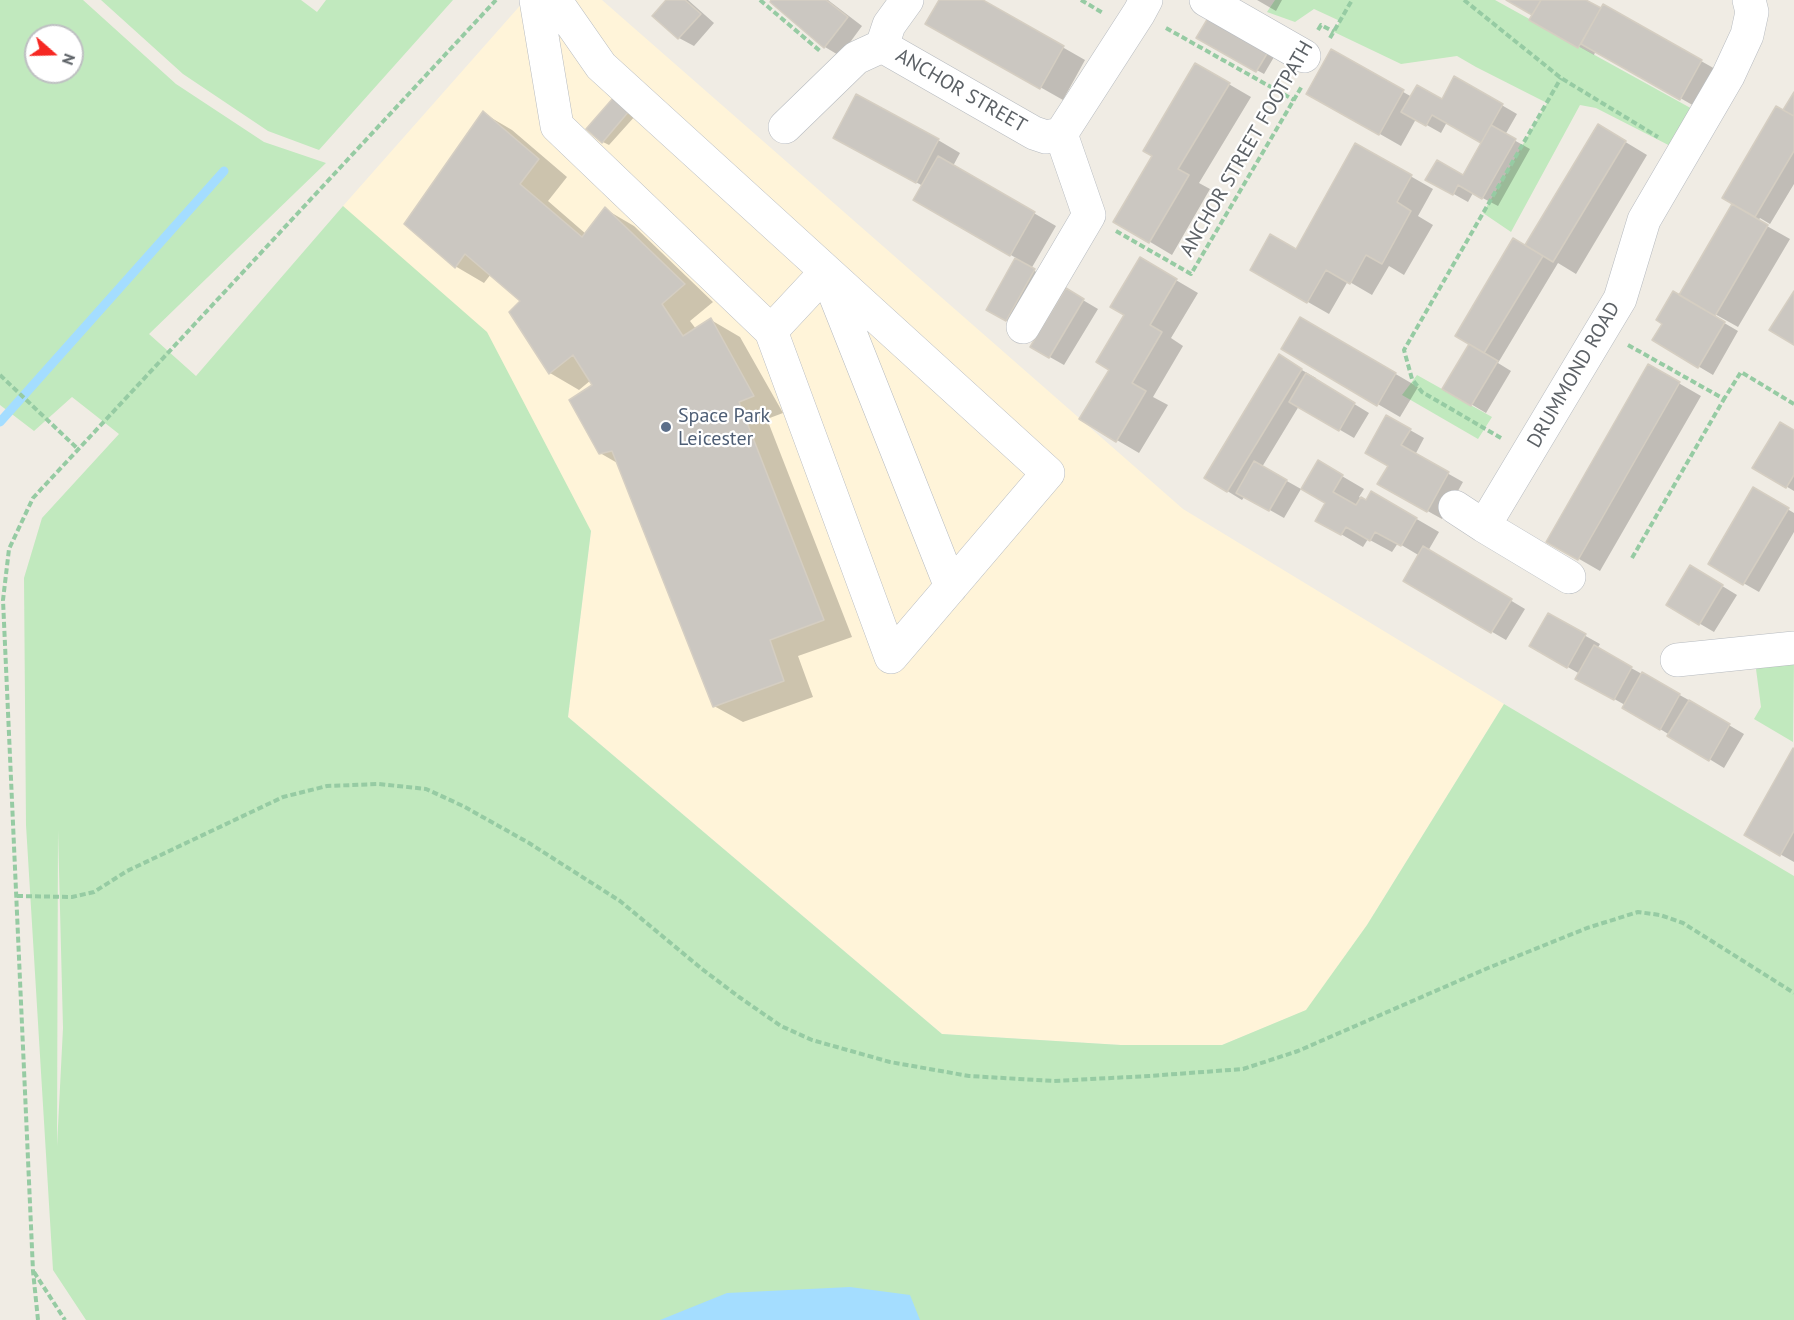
<!DOCTYPE html>
<style>
body{margin:0}
#map{position:relative;width:1794px;height:1320px;overflow:hidden;background:#f0ece4;font-family:"PT Sans",sans-serif}
canvas{display:block}
.north{position:absolute;left:24px;top:24px;width:60px;height:60px;box-sizing:border-box;background:#fff;border:2px solid #bec0c2;border-radius:50%;rotate:110deg;font-size:16px;font-weight:700;line-height:24px;text-align:center;color:#5c6166}
.north::after{content:'';display:block;margin:auto;width:21px;height:27px;background:#f62823;clip-path:polygon(50% 0,100% 100%,50% 72%,0 100%)}
</style>
<div id="map">
<canvas width="1794" height="1320"></canvas>
<div class="north">N</div>
</div>
<script>
const g = document.querySelector('canvas').getContext('2d');
g.lineJoin = 'round';
function fill(path, color) {
  g.fillStyle = color;
  g.fill(path, 'evenodd');
}
function shape(rows) {
  const path = new Path2D();
  for (const r of rows) {
    path.moveTo(r[0], r[1]);
    for (let i = 2; i < r.length; i += 2) path.lineTo(r[i], r[i + 1]);
  }
  return path;
}
function stroke(path, color, width, dash) {
  g.strokeStyle = color;
  g.lineWidth = width;
  g.lineCap = dash ? 'butt' : 'round';
  g.setLineDash(dash || []);
  g.stroke(path);
}
function drawText(font, color, halo, rows, align = 'center') {
  g.font = font + ' "PT Sans",sans-serif';
  g.lineWidth = 4.5;
  g.setLineDash([]);
  g.textBaseline = 'middle';
  g.strokeStyle = halo;
  g.fillStyle = color;
  for (const [text, x, y, turn = 0] of rows) {
    g.save();
    g.translate(x, y);
    g.rotate((+turn || 0) * Math.PI / 180);
    g.textAlign = isNaN(turn) ? turn : align;
    if (halo) g.strokeText(text, 0, 0);
    g.fillText(text, 0, 0);
    g.restore();
  }
}
fill(shape([
 [525,0,602,0,1183,509,1504,704,1367,925,1307,1010,1222,1045,1121,1045,942,1034,568,717,591,531,343,206]
]), '#fff4d9');
fill(shape([
 [0,0,83,0,176,84,264,142,326,163,149,334,196,376,343,206,487,332,591,531,568,717,942,1034,1121,1045,1222,1045,1306,1010,1367,925,1504,704,1794,876,1794,1320,86,1320,53,1270,26,825,24,578,42,518,119,434,72,397,34,431,0,405],
 [36,36,72,36,72,72,36,72],
 [58,830,63,1028,57,1146],
 [101,0,301,0,317,12,326,0,453,0,319,150,268,131,183,74],
 [1275,0,1495,0,1705,116,1684,153,1596,108,1580,105,1511,232,1483,213,1547,103,1476,67,1457,56,1401,64,1334,32,1340,21,1314,9,1295,22,1267,12],
 [1417,375,1492,417,1478,439,1402,395],
 [1764,659,1794,659,1793,742,1754,719,1761,707,1756,669]
]), '#c1e9be');
fill(shape([
 [850,1287,910,1295,920,1320,660,1320,727,1293]
]), '#a4ddff');
fill(shape([
 [668,0,688,0,714,23,694,46,679,38],
 [773,0,828,0,862,26,840,56,825,47,772,2],
 [941,0,980,0,1085,60,1063,100,927,23],
 [1257,0,1282,0,1276,11],
 [1508,0,1583,0,1602,10,1604,6,1724,74,1703,111,1596,50,1594,55,1546,28,1534,15],
 [1208,20,1274,57,1264,74,1198,38],
 [1331,51,1412,97,1442,101,1455,78,1517,114,1505,135,1530,149,1498,206,1473,193,1468,202,1427,179,1464,177,1483,143,1447,122,1441,133,1416,119,1401,146,1308,93],
 [1196,65,1251,97,1199,183,1210,189,1172,255,1115,221,1154,156],
 [1794,95,1794,184,1770,224,1760,218,1758,221,1790,239,1738,327,1681,295,1752,213,1784,112],
 [621,103,636,115,609,145,603,142],
 [483,113,512,130,567,177,548,201,586,234,605,209,634,226,713,302,690,321,696,329,711,320,740,337,783,413,767,419,852,637,798,656,813,697,743,722,714,706,619,464,600,453,594,385,591,380,579,390,550,373,523,301,491,274,484,283,455,266],
 [1599,126,1647,155,1576,274,1558,263,1498,363,1511,371,1486,413,1444,388],
 [938,140,960,153,953,166,1056,226,1031,269,1049,279,1021,328,988,310,1016,258,915,199,923,186,857,150],
 [1356,145,1433,189,1418,216,1433,225,1404,275,1389,266,1372,295,1348,281,1329,314,1252,270,1296,251],
 [1140,259,1198,293,1171,338,1183,346,1153,397,1168,405,1139,453,1081,419,1111,369],
 [1066,290,1098,309,1064,365,1032,347],
 [1673,293,1738,331,1713,375,1654,340,1664,323],
 [1301,319,1418,387,1400,417,1283,349],
 [1279,357,1316,378,1315,380,1369,413,1354,438,1299,406,1262,467,1301,489,1284,518,1245,496,1242,500,1206,478],
 [1649,366,1701,396,1600,571,1548,541],
 [1387,417,1424,438,1415,455,1463,482,1442,519,1379,484,1390,465],
 [1794,432,1794,491,1754,467],
 [1318,462,1364,489,1359,497,1367,502,1372,493,1439,532,1428,551,1525,609,1506,640,1405,581,1420,556,1398,543,1392,552,1368,539,1363,547,1317,520,1327,503],
 [1754,489,1794,513,1794,532,1759,592,1710,564],
 [1691,567,1737,595,1714,632,1668,605],
 [1548,615,1600,644,1597,649,1694,703,1693,704,1744,734,1724,768,1624,707,1625,705,1577,678,1580,674,1531,646],
 [1794,751,1794,862,1746,835]
]), '#0003');
stroke(shape([
 [0,422,224,171]
]), '#a4ddff', 9);
const building = shape([
 [666,0,685,0,701,14,678,39,652,16,666,0],
 [771,0,826,0,848,17,824,48,770,2,771,0],
 [939,0,983,0,1064,46,1040,89,925,24,939,0],
 [1506,0,1541,0,1532,15,1506,0],
 [1541,0,1586,0,1601,8,1578,48,1529,20,1541,0],
 [1603,4,1702,60,1680,100,1581,44,1603,4],
 [1208,18,1268,52,1256,72,1196,38,1208,18],
 [1331,49,1404,90,1379,135,1306,94,1331,49],
 [1195,63,1230,83,1178,169,1189,175,1149,243,1113,222,1152,156,1143,151,1195,63],
 [1454,76,1503,104,1481,143,1432,115,1426,126,1401,112,1417,85,1442,99,1454,76],
 [1794,92,1794,116,1783,110,1794,92],
 [856,94,939,139,916,183,833,138,856,94],
 [614,97,630,110,602,143,586,129,614,97],
 [1776,106,1794,116,1794,151,1755,217,1722,198,1776,106],
 [483,111,539,159,520,184,582,237,605,207,685,284,662,304,683,336,711,318,754,396,739,402,824,620,770,640,784,681,713,707,612,451,599,454,569,400,592,385,573,355,549,374,509,312,520,301,465,254,455,268,404,224,483,111],
 [1598,124,1626,141,1553,262,1525,245,1598,124],
 [1491,125,1516,139,1482,199,1458,185,1453,195,1425,180,1437,160,1463,175,1491,125],
 [1355,143,1412,175,1397,202,1411,211,1382,264,1366,255,1350,284,1326,270,1307,303,1250,270,1270,234,1296,249,1355,143],
 [938,156,1035,212,1010,256,913,200,938,156],
 [1732,204,1768,225,1715,316,1679,295,1732,204],
 [1513,238,1543,256,1484,353,1455,336,1513,238],
 [1140,257,1177,279,1150,325,1162,332,1132,383,1146,391,1116,442,1079,419,1109,370,1096,362,1124,315,1110,307,1140,257],
 [1015,258,1035,269,1006,321,986,310,1015,258],
 [1066,288,1084,299,1049,358,1030,347,1066,288],
 [1673,291,1725,322,1698,368,1652,340,1662,324,1656,320,1673,291],
 [1794,291,1794,345,1769,330,1794,291],
 [1300,317,1396,373,1377,406,1281,349,1300,317],
 [1469,344,1498,361,1471,406,1442,389,1469,344],
 [1279,354,1302,369,1227,492,1204,478,1279,354],
 [1648,364,1680,382,1578,560,1546,542,1648,364],
 [1306,373,1355,403,1339,431,1289,402,1306,373],
 [1386,415,1411,429,1401,445,1449,472,1427,512,1377,484,1388,466,1365,453,1386,415],
 [1780,422,1794,430,1794,475,1786,488,1752,468,1780,422],
 [1318,460,1343,475,1333,492,1356,505,1361,497,1366,500,1371,491,1417,518,1401,546,1375,532,1370,541,1346,527,1341,535,1315,521,1325,503,1301,489,1318,460],
 [1254,461,1287,480,1269,511,1236,493,1254,461],
 [1753,487,1789,508,1743,585,1708,564,1753,487],
 [1423,546,1512,599,1491,633,1403,581,1423,546],
 [1690,565,1723,585,1699,625,1666,605,1690,565],
 [1548,613,1586,634,1567,668,1529,646,1548,613],
 [1594,645,1632,667,1614,700,1575,679,1594,645],
 [1642,672,1680,694,1660,730,1622,708,1642,672],
 [1689,700,1730,724,1709,761,1667,736,1689,700],
 [1793,748,1794,749,1794,831,1780,856,1744,835,1793,748]
]);
fill(building, '#cbc7c1');
stroke(building, '#d5cec2', 1.5);
const minor = shape([
 [536,0,557,126,771,331,891,657,1048,473,601,66,555,0],
 [907,0,889,25,882,46,1034,133,1046,137,1061,134,1139,13,1146,0],
 [1206,0,1304,56],
 [785,127,856,58,882,46],
 [1023,327,1089,215,1061,134],
 [771,331,826,272,951,587],
 [1455,507,1484,526],
 [1569,577,1484,526,1620,299,1644,220,1728,76,1747,35,1752,12,1749,0],
 [1677,660,1794,648]
]);
stroke(minor, '#b6babf', 34);
stroke(shape([
 [760,0,820,51],
 [1081,0,1103,13],
 [1464,0,1561,78,1658,137],
 [1166,28,1294,100],
 [1318,30,1321,25,1334,32],
 [1330,38,1352,0],
 [1116,231,1191,274,1302,86],
 [1628,345,1724,399,1741,372,1794,404],
 [0,375,79,450],
 [1501,438,1422,392,1412,379,1404,350,1561,78],
 [1632,558,1724,399],
 [17,896,72,897,94,892,127,871,283,797,327,786,379,784,426,789,463,806,529,843,620,901,702,969,739,997,781,1026,812,1040,890,1062,969,1076,1054,1081,1149,1076,1243,1069,1298,1051,1488,968,1587,928,1638,912,1660,915,1683,923,1794,993],
 [34,1272,65,1320],
 [38,1320,33,1271,3,600,9,549,33,498,496,0]
]), '#96cba3', 4, [6, 3]);
stroke(minor, '#fff', 33);
for (const [x, y, r, color] of [
 [666,427,6,"#5c6f8a"]
]) {
  const dot = new Path2D();
  dot.arc(x, y, r, 0, 2 * Math.PI);
  g.fillStyle = color;
  g.fill(dot);
  stroke(dot, '#fff', 2);
}
drawText('20px', '#5c6166', '#fff', [
 ["ANCHOR STREET",961,91,30],
 ["ANCHOR STREET FOOTPATH",1247,149,-60],
 ["DRUMMOND ROAD",1574,375,-60]
]);
drawText('20px', '#4e5e75', '#fff', [
 ["Space Park",678,416],
 ["Leicester",678,439]
], 'left');
</script>
